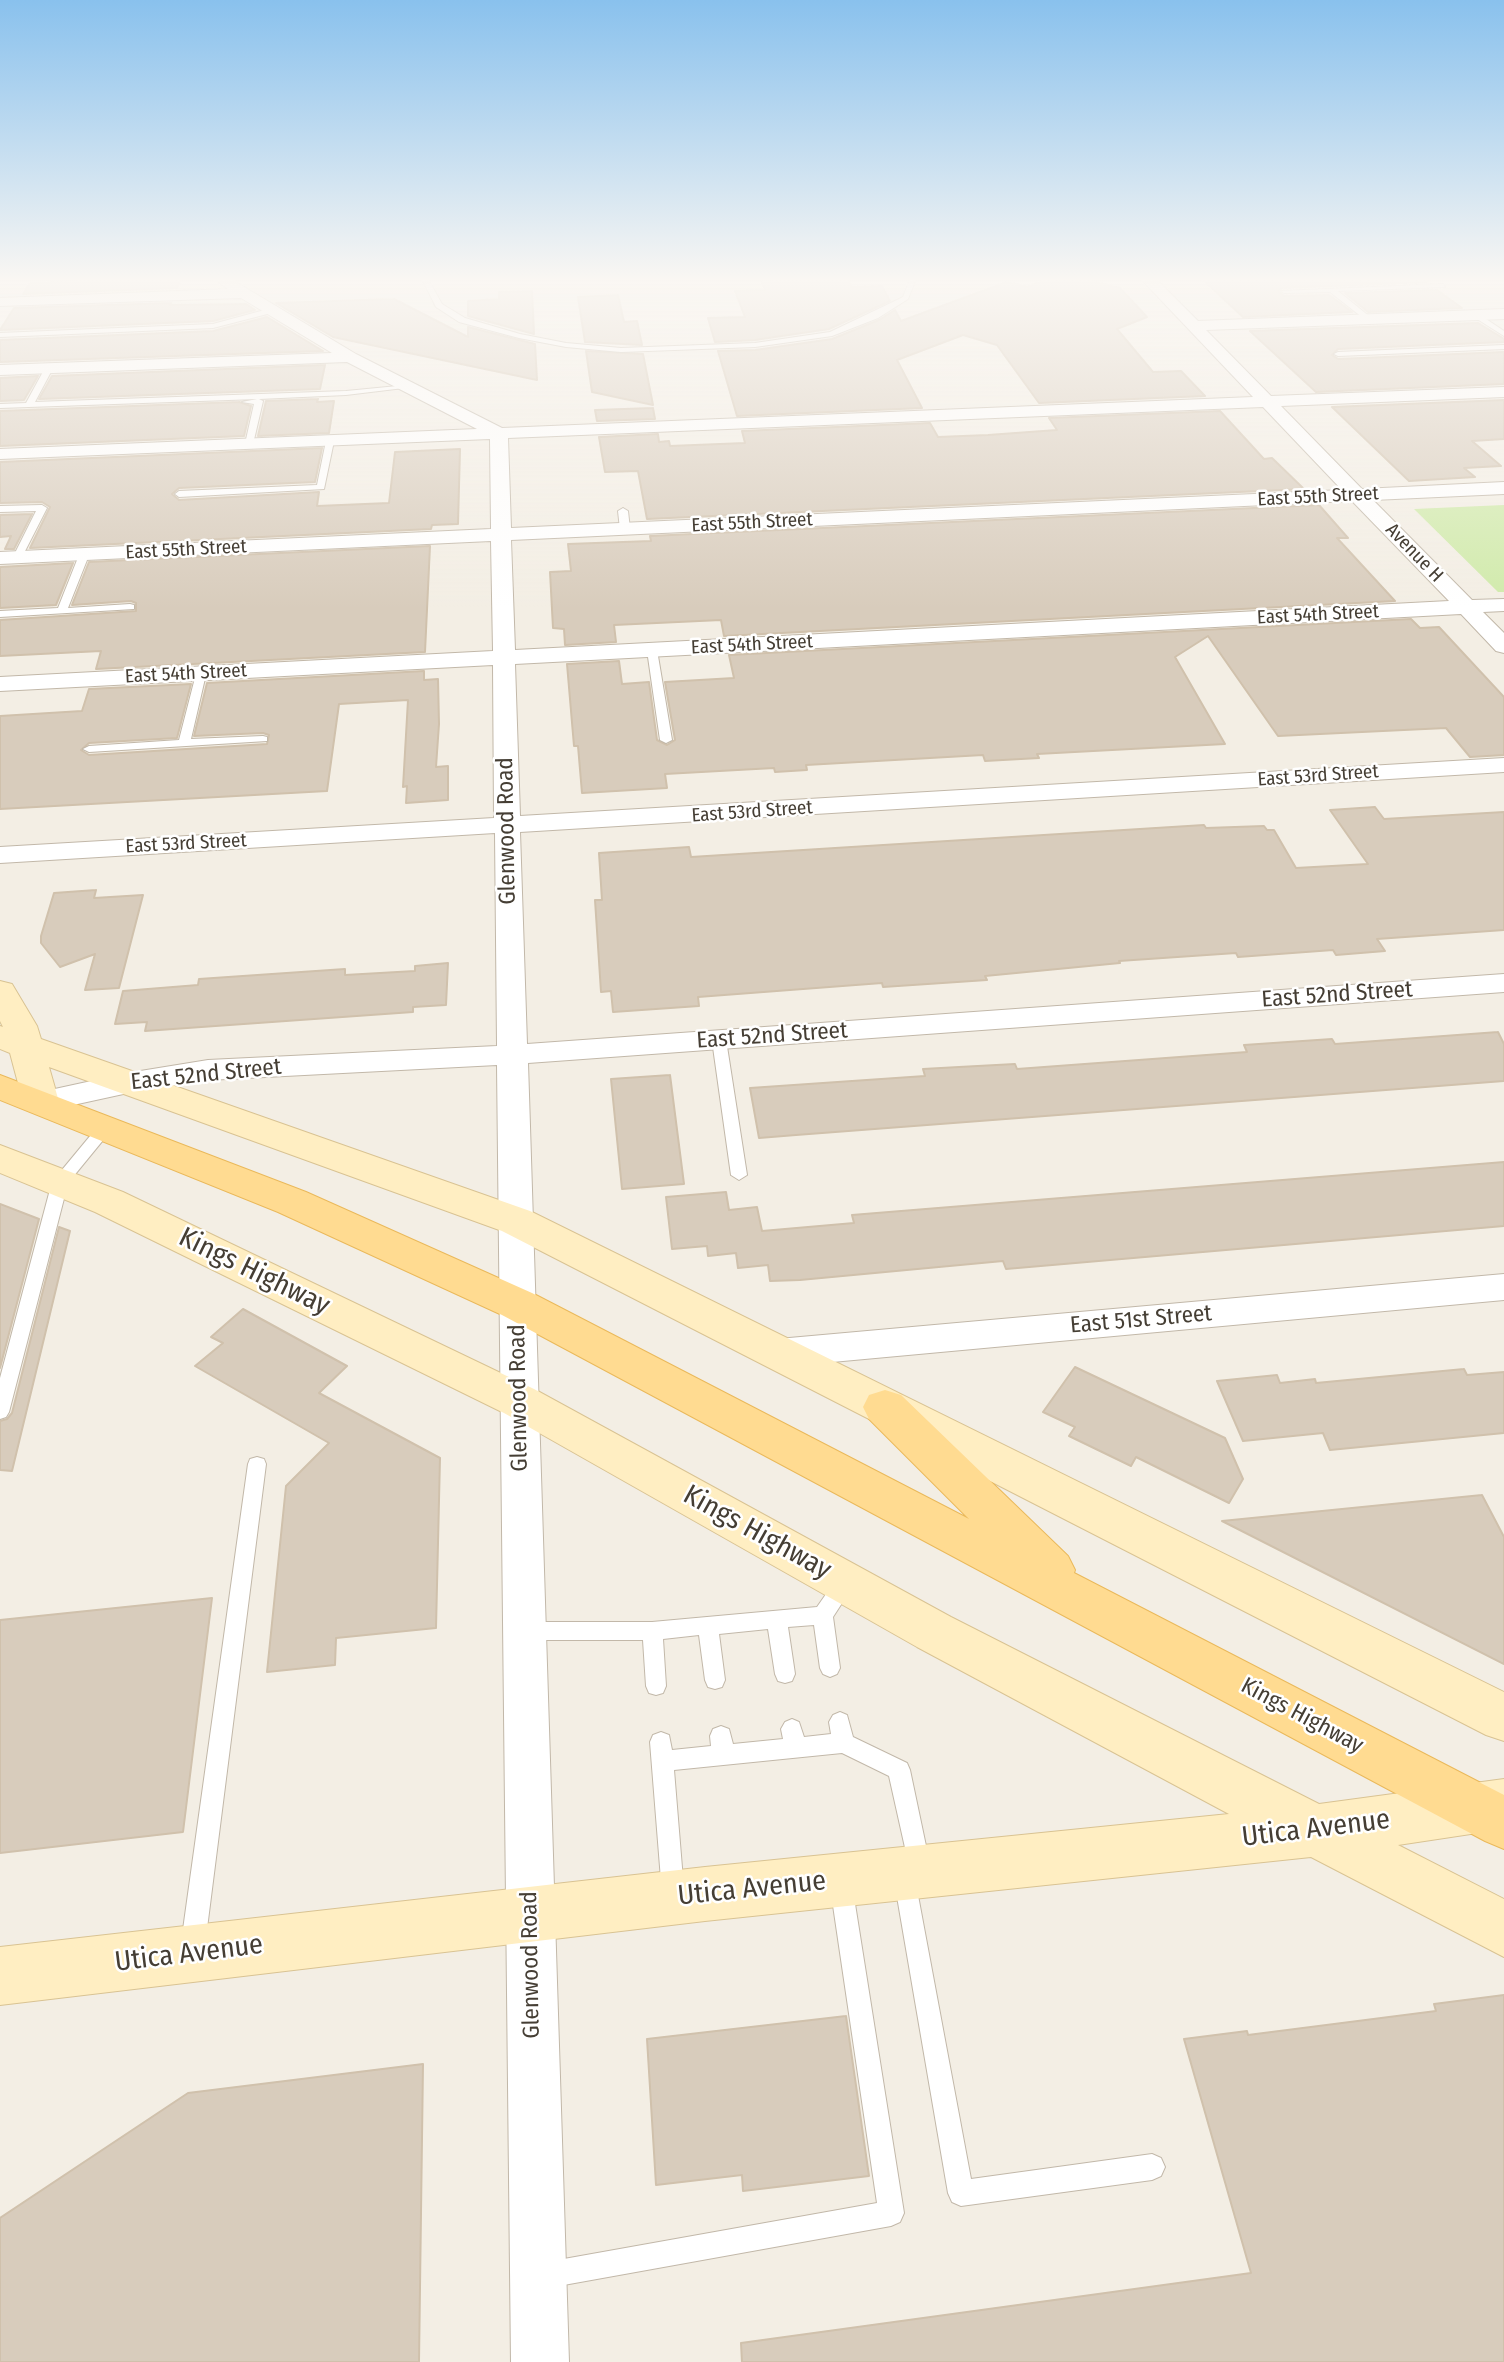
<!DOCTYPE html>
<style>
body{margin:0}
canvas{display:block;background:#f3eee4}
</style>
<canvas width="1504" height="2362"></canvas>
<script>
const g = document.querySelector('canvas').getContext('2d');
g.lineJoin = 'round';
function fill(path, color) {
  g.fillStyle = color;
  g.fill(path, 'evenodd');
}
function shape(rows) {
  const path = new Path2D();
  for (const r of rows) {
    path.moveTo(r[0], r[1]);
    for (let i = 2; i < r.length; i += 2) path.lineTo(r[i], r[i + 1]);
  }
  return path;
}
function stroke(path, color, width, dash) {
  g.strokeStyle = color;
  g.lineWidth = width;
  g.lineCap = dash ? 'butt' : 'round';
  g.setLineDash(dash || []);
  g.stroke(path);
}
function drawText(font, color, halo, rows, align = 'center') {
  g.font = font + ' "Fira Sans Condensed",sans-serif';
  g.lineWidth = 5;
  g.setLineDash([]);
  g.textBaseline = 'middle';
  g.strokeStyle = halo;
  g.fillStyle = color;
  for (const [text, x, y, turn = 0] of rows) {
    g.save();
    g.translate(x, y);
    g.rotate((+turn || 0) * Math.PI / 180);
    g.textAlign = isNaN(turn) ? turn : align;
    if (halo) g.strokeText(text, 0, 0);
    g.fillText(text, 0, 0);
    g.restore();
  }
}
fill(shape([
 [1504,505,1504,592,1498,592,1414,509]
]), '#d0eaaa');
const building = shape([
 [181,279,177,288,23,294,30,283,181,279],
 [1048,279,1082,279,1120,288,1147,317,1117,329,1153,372,1181,371,1205,396,1039,403,997,345,963,335,897,360,922,408,737,416,718,351,755,350,832,339,879,320,895,310,901,321,1007,282,1027,287,1048,279],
 [1202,279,1422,279,1427,282,1281,288,1278,291,1284,296,1329,295,1352,312,1243,317,1202,279],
 [848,280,852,287,882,286,890,301,829,329,755,340,715,342,708,318,745,317,735,291,765,290,762,282,848,280],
 [1437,290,1462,308,1368,312,1345,293,1437,290],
 [532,291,534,334,468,316,468,301,499,299,499,292,532,291],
 [618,295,624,322,637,321,642,345,585,342,578,297,618,295],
 [394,299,468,337,468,327,535,344,537,380,333,337,276,303,394,299],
 [171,303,170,305,246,304,255,310,213,321,0,330,14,308,171,303],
 [267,317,323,351,0,362,0,340,213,331,267,317],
 [1478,323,1504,339,1504,342,1338,349,1332,355,1338,359,1504,352,1504,384,1316,392,1250,331,1478,323],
 [586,351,643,354,653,405,592,392,586,351],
 [325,365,320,389,39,399,52,376,325,365],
 [38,376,24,400,0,401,0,378,38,376],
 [318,399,317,402,334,401,329,433,258,436,266,401,318,399],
 [1504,400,1504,439,1472,441,1501,466,1464,468,1475,477,1409,481,1332,407,1504,400],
 [239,402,251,406,244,436,0,446,0,411,239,402],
 [653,408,655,419,597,421,595,410,653,408],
 [1220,411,1264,459,1272,458,1304,489,647,519,638,471,605,472,599,437,658,434,659,442,669,441,670,446,745,443,742,431,930,423,938,437,988,435,1057,430,1049,418,1220,411],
 [322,448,315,482,179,488,172,494,179,500,319,492,317,506,389,503,395,452,460,449,458,524,432,525,431,529,30,548,50,507,42,502,0,503,0,462,322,448],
 [1319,505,1348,538,1337,538,1395,601,724,636,721,620,614,625,616,642,565,645,564,629,553,628,550,572,571,571,568,544,651,541,650,536,1319,505],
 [32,514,14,549,5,549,11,536,0,537,0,515,32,514],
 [430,546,425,652,96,669,101,651,0,656,0,620,136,611,136,603,131,601,72,605,89,562,430,546],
 [73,563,56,605,0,608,0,567,73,563],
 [1411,619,1420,628,1439,627,1504,697,1504,755,1470,757,1446,728,1278,736,1208,636,1175,657,1225,744,1037,754,1039,758,985,761,983,755,806,765,807,770,775,772,774,768,665,774,667,788,582,793,578,746,574,746,567,664,619,661,622,684,649,682,657,740,667,745,675,740,665,682,734,678,729,655,1411,619],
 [424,671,424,680,438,679,439,724,436,767,448,766,448,800,406,803,407,786,403,787,408,700,339,704,327,791,0,809,0,716,82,711,89,689,191,684,177,738,89,743,81,750,89,755,267,744,269,735,263,733,194,736,207,683,424,671],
 [1375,807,1384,819,1504,812,1504,930,1377,939,1385,951,1336,955,1333,950,1238,957,1236,953,1119,961,1120,963,985,976,987,980,883,987,882,983,698,997,699,1006,613,1012,611,991,601,992,595,900,602,900,599,853,689,847,691,857,1204,825,1206,828,1264,826,1267,830,1274,830,1296,868,1368,864,1330,810,1375,807],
 [96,890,94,898,143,895,119,988,85,990,95,954,60,967,41,943,41,936,54,893,96,890],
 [448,963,446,1005,413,1007,413,1012,145,1031,147,1022,115,1024,123,991,198,985,199,979,345,969,345,975,415,971,415,966,448,963],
 [1498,1032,1504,1044,1504,1081,796,1135,759,1138,750,1088,925,1076,923,1069,959,1067,1015,1064,1017,1069,1247,1052,1244,1045,1332,1039,1335,1044,1498,1032],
 [670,1075,684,1184,622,1189,611,1079,670,1075],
 [1504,1162,1504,1226,1006,1269,1003,1261,800,1280,770,1281,768,1265,738,1268,736,1253,708,1256,707,1246,672,1249,666,1197,726,1192,729,1210,757,1207,762,1231,854,1223,852,1215,1504,1162],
 [0,1204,39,1219,0,1368,0,1204],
 [59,1227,70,1231,12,1471,0,1470,0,1421,7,1419,12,1413,59,1227],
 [243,1309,347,1366,319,1393,440,1458,436,1628,336,1638,335,1665,267,1672,286,1486,329,1443,195,1366,223,1343,211,1337,243,1309],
 [1075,1367,1225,1438,1243,1479,1229,1503,1136,1457,1131,1466,1069,1436,1075,1427,1043,1412,1075,1367],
 [1464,1369,1467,1375,1504,1372,1504,1433,1330,1450,1323,1433,1243,1441,1217,1381,1277,1375,1280,1383,1315,1379,1316,1383,1464,1369],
 [1482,1495,1504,1537,1504,1664,1222,1521,1482,1495],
 [212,1598,183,1832,0,1853,0,1620,212,1598],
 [1504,1995,1504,2362,742,2362,741,2343,1251,2273,1184,2039,1247,2031,1248,2035,1436,2011,1434,2004,1504,1995],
 [846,2016,869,2176,743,2191,742,2175,656,2185,647,2039,846,2016],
 [423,2064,419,2362,0,2362,0,2218,188,2093,423,2064]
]);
fill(building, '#d8ccbc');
stroke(building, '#d0c1ac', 2);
const lane = shape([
 [422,279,428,279,442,304,465,318,520,334,566,343,621,348,755,343,830,332,895,301,903,297,910,279,916,279,908,299,878,318,832,336,755,347,621,352,566,347,519,338,459,322,436,307,422,279],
 [1443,284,1445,287,1338,291,1370,317,1367,321,1330,292,1284,293,1281,291,1443,284],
 [272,308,275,312,213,328,0,337,0,333,213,324,272,308],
 [1477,313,1504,331,1504,336,1474,317,1477,313],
 [1504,345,1504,349,1338,356,1334,354,1338,352,1504,345],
 [49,366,53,368,35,402,346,391,408,385,412,387,346,395,259,399,263,401,253,444,249,447,245,444,254,404,242,402,257,399,0,408,0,404,26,403,45,368,49,366],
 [330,438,334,441,324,489,179,497,175,494,179,491,317,485,326,441,330,438],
 [0,506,42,505,47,508,21,559,13,557,36,511,0,512,0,506],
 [623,508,628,511,630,529,625,532,620,529,618,511,623,508],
 [84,552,89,555,68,608,130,604,134,605,134,609,0,617,0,611,58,608,79,555,84,552],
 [652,647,657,650,672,740,666,743,660,740,647,650,652,647],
 [201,671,206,674,191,739,263,736,267,737,267,741,89,752,83,749,89,746,179,740,196,674,201,671],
 [719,1036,726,1040,747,1175,739,1180,731,1175,712,1040,719,1036],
 [105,1123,113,1128,68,1183,9,1412,6,1417,0,1419,0,1378,52,1182,100,1124,105,1123],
 [257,1457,264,1459,266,1464,205,1944,201,1952,193,1956,185,1952,181,1944,248,1464,250,1459,257,1457],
 [845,1575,852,1577,855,1583,833,1617,840,1668,837,1674,830,1677,823,1674,820,1668,814,1625,788,1627,795,1674,792,1681,785,1683,778,1681,775,1674,768,1629,719,1634,725,1680,722,1687,715,1689,708,1687,705,1680,699,1635,663,1639,666,1686,663,1693,656,1695,649,1693,646,1686,643,1640,526,1640,519,1637,516,1631,519,1625,526,1622,652,1622,817,1607,838,1577,845,1575],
 [840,1712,847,1715,853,1737,907,1763,910,1770,930,1865,927,1873,919,1876,914,1874,971,2179,1152,2154,1161,2158,1165,2167,1161,2176,1152,2180,961,2206,952,2202,948,2193,894,1879,897,1871,905,1868,910,1870,889,1776,842,1753,674,1770,684,1892,681,1900,673,1903,665,1900,662,1892,650,1742,653,1735,661,1732,669,1735,672,1750,711,1746,710,1736,713,1729,721,1726,729,1729,733,1744,783,1739,781,1729,785,1722,792,1719,799,1722,804,1737,831,1734,829,1722,833,1715,840,1712],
 [841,1874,849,1877,852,1885,904,2213,900,2222,891,2226,547,2288,538,2284,534,2275,538,2266,547,2262,877,2203,830,1885,833,1877,841,1874]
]);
const street = shape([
 [214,279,231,279,356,354,502,428,1253,397,1141,279,1156,279,1198,321,1504,309,1504,319,1206,330,1271,396,1504,387,1504,397,1281,406,1362,489,1504,482,1504,494,1373,500,1472,600,1504,599,1504,611,1483,612,1504,633,1504,653,1496,651,1461,614,515,664,520,816,1504,758,1504,772,520,832,527,1044,1504,974,1504,992,528,1063,569,2362,511,2362,497,1065,208,1080,128,1093,41,1112,30,1109,25,1102,30,1095,41,1092,128,1073,208,1060,497,1046,495,833,0,863,0,847,494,818,493,665,0,691,0,677,493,651,491,541,0,564,0,552,491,529,490,439,0,459,0,449,477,429,347,362,0,375,0,365,332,353,241,298,0,306,0,298,228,289,214,279],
 [1263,407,1342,490,511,528,508,438,1263,407],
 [1352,501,1449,601,515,650,511,540,1352,501],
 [1504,1274,1504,1300,778,1367,765,1363,760,1353,765,1343,778,1339,1504,1274]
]);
const secondary = shape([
 [0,981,12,984,37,1026,41,1039,530,1211,1504,1692,1504,1741,1486,1735,502,1231,49,1067,59,1102,54,1110,41,1114,28,1110,23,1102,10,1053,0,1049,0,1026,3,1027,0,1021,0,981],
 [0,1145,123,1192,534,1389,951,1617,1319,1804,1504,1779,1504,1829,1398,1845,1504,1899,1504,1957,1311,1857,705,1921,0,2005,0,1947,705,1867,1229,1814,917,1647,504,1413,95,1212,0,1173,0,1145]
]);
const primary = shape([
 [0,1075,306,1192,532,1293,969,1519,869,1419,863,1407,869,1395,885,1390,901,1395,1068,1556,1075,1570,1074,1573,1504,1795,1504,1849,1485,1841,502,1315,278,1212,0,1100,0,1075]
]);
stroke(lane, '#c2b8a9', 2);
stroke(street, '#c2b8a9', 2);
stroke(secondary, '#d9c393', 2);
stroke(primary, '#eab95b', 2);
fill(lane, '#fff');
fill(street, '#fff');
fill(secondary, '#ffeec2');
fill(primary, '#ffdb91');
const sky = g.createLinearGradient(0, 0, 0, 609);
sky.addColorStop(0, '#89c1ed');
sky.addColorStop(0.46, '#faf7f3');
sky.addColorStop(1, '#faf7f300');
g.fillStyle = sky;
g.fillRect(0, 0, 1504, 609);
drawText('19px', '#453e34', '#fff', [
 ["East 55th Street",1318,497,-3],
 ["East 55th Street",752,523,-3],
 ["East 55th Street",186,550,-3],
 ["Avenue H",1414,553,46],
 ["East 54th Street",1318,615,-3],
 ["East 54th Street",752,645,-3],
 ["East 54th Street",186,674,-3],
 ["East 53rd Street",1318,776,-4],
 ["East 53rd Street",752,812,-4],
 ["East 53rd Street",186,844,-3]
]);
drawText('23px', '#453e34', '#fff', [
 ["Glenwood Road",507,831,-91],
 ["East 52nd Street",1337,995,-4],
 ["East 52nd Street",772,1036,-4],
 ["East 52nd Street",206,1075,-6],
 ["East 51st Street",1141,1320,-5],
 ["Glenwood Road",519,1398,-91],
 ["Kings Highway",1302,1716,28],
 ["Glenwood Road",531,1965,-91]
]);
drawText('28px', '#453e34', '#fff', [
 ["Kings Highway",254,1272,26],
 ["Kings Highway",757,1533,29],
 ["Utica Avenue",1316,1829,-7],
 ["Utica Avenue",752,1889,-6],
 ["Utica Avenue",189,1954,-7]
]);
</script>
